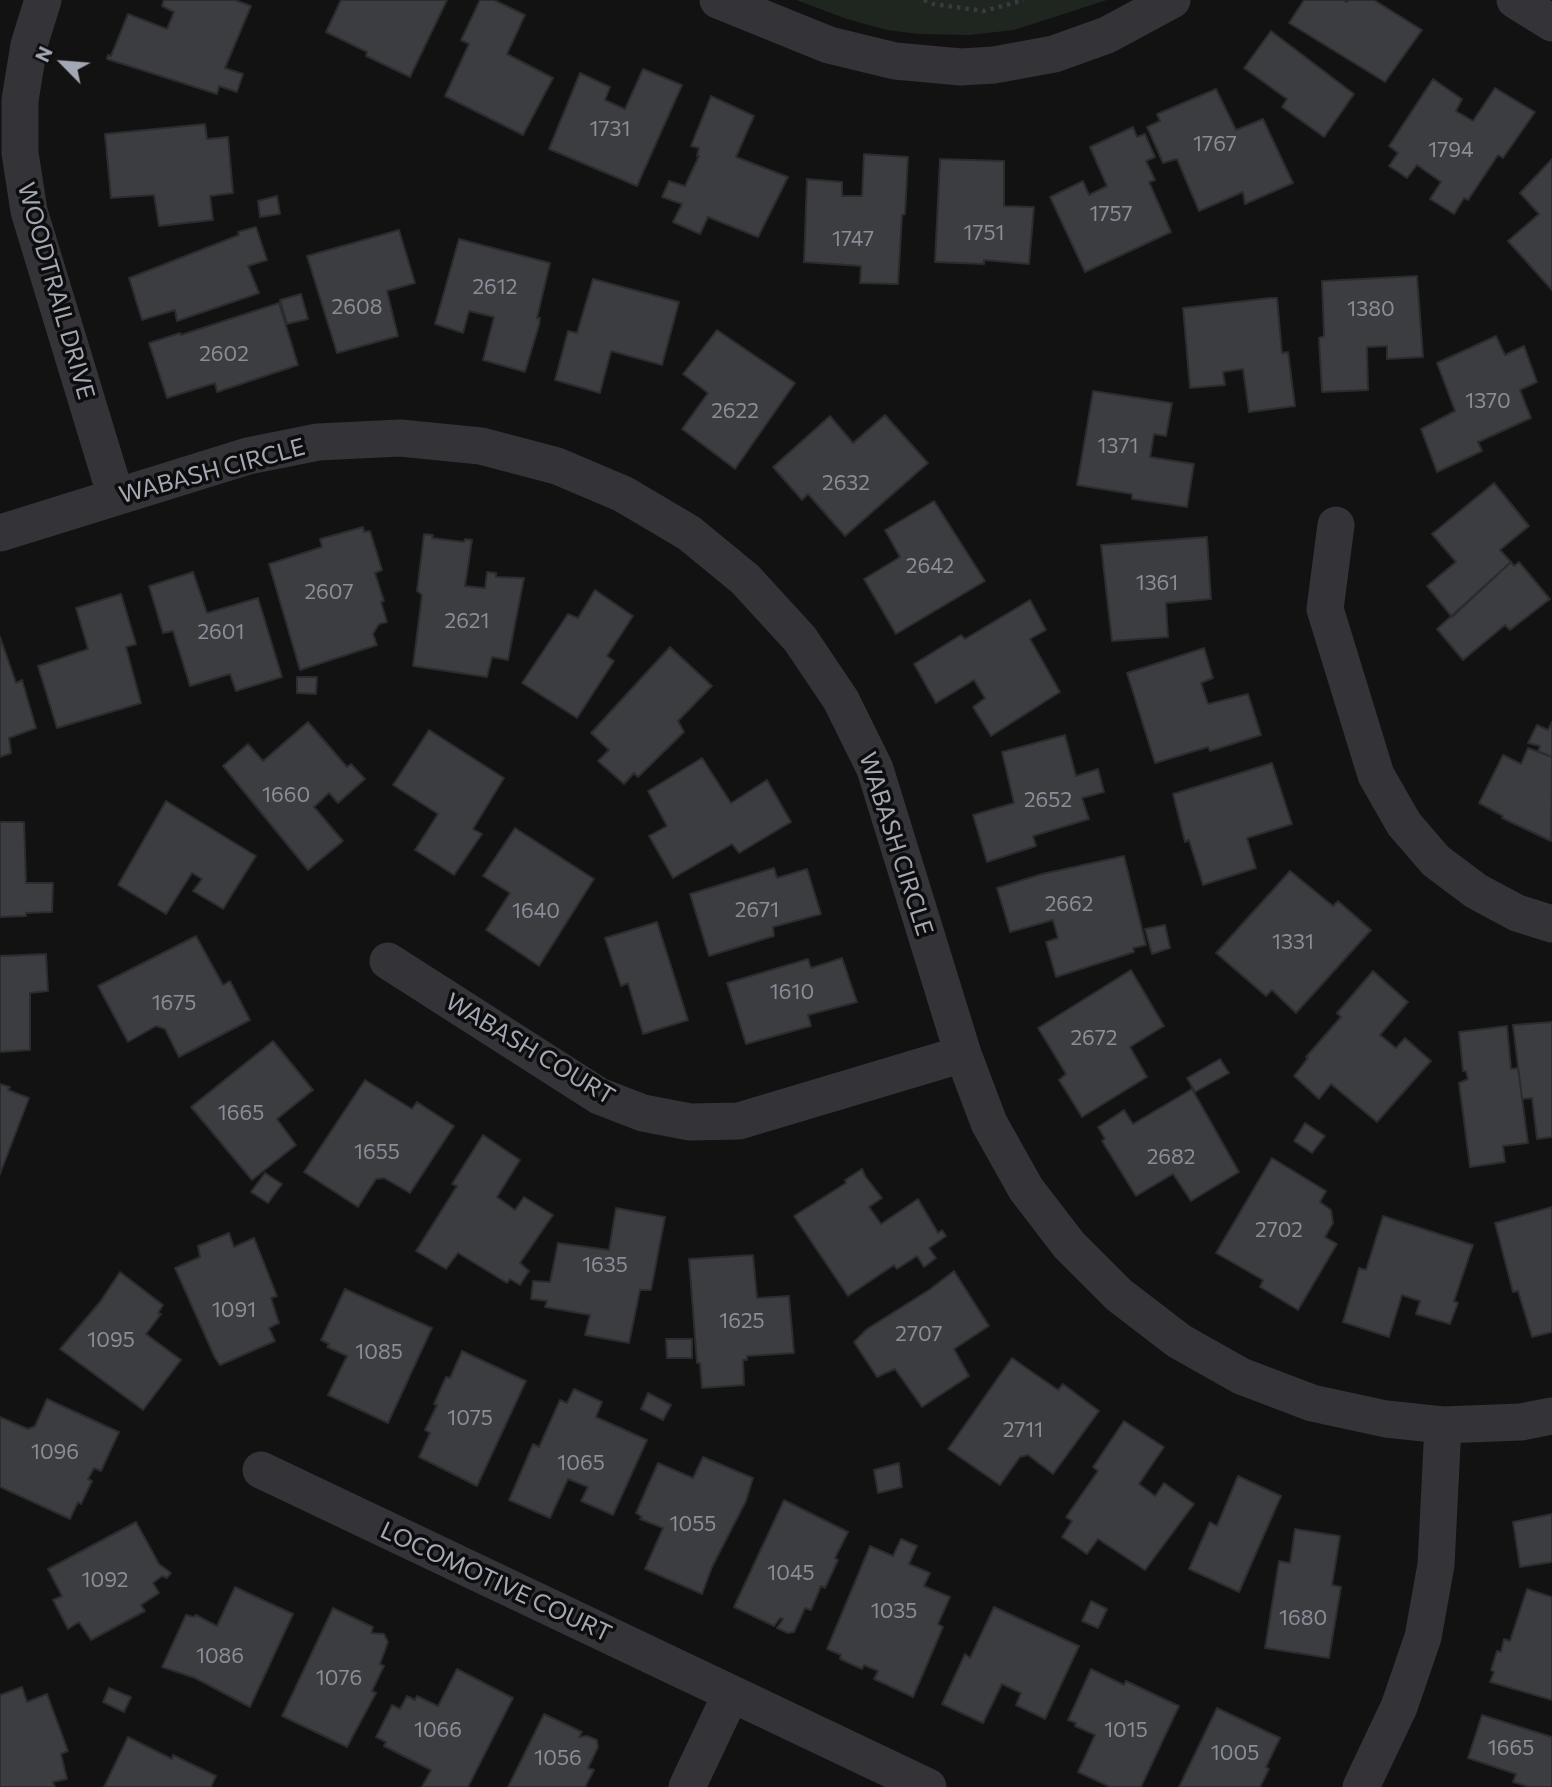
<!DOCTYPE html>
<style>
body{margin:0}
#map{position:relative;width:1552px;height:1787px;overflow:hidden;background:#121213;font-family:Commissioner,sans-serif}
canvas{display:block}
.north{position:absolute;left:28px;top:28px;width:70px;height:70px;-webkit-text-stroke:5px #0d0d0e;paint-order:stroke;rotate:295deg;font-size:19px;font-weight:700;line-height:28px;text-align:center;color:#a3a8b4}
.north::after{content:'';display:block;margin:auto;width:24px;height:32px;background:#a3a8b4;clip-path:polygon(50% 0,100% 100%,50% 72%,0 100%)}
</style>
<div id="map">
<canvas width="1552" height="1787"></canvas>
<div class="north">N</div>
</div>
<script>
const g = document.querySelector('canvas').getContext('2d');
g.lineJoin = 'round';
function fill(path, color) {
  g.fillStyle = color;
  g.fill(path, 'evenodd');
}
function shape(rows) {
  const path = new Path2D();
  for (const r of rows) {
    path.moveTo(r[0], r[1]);
    for (let i = 2; i < r.length; i += 2) path.lineTo(r[i], r[i + 1]);
  }
  return path;
}
function stroke(path, color, width, dash) {
  g.strokeStyle = color;
  g.lineWidth = width;
  g.lineCap = dash ? 'butt' : 'round';
  g.setLineDash(dash || []);
  g.stroke(path);
}
function drawText(font, color, halo, rows, align = 'center') {
  g.font = font + ' Commissioner,sans-serif';
  g.lineWidth = 7;
  g.setLineDash([]);
  g.textBaseline = 'middle';
  g.strokeStyle = halo;
  g.fillStyle = color;
  for (const [text, x, y, turn = 0] of rows) {
    g.save();
    g.translate(x, y);
    g.rotate((+turn || 0) * Math.PI / 180);
    g.textAlign = isNaN(turn) ? turn : align;
    if (halo) g.strokeText(text, 0, 0);
    g.fillText(text, 0, 0);
    g.restore();
  }
}
fill(shape([
 [796,0,1107,0,1014,30,969,35,919,34,887,30,847,19]
]), '#1e261f');
const building = shape([
 [164,0,235,0,251,6,225,68,243,74,237,92,219,86,217,94,107,59,108,55,111,56,128,14,167,29,174,12,162,6,164,0],
 [341,0,447,0,410,77,366,56,367,52,326,32,341,0],
 [480,0,494,0,525,15,507,54,553,78,523,135,445,96,469,44,461,40,480,0],
 [1304,0,1343,0,1347,2,1348,0,1374,0,1422,30,1385,82,1289,23,1304,0],
 [1271,31,1354,94,1324,137,1282,107,1287,99,1244,68,1271,31],
 [643,69,682,85,637,186,549,149,580,73,610,87,605,100,625,109,643,69],
 [1433,79,1462,99,1456,111,1473,121,1495,88,1535,112,1503,158,1498,155,1468,200,1464,198,1454,214,1430,199,1441,182,1417,165,1407,178,1389,166,1398,153,1389,146,1433,79],
 [1216,89,1236,130,1263,119,1293,183,1245,204,1243,192,1199,211,1177,159,1163,163,1147,127,1160,121,1157,114,1216,89],
 [711,96,754,116,736,157,788,177,758,237,708,217,700,234,673,222,682,204,662,197,669,181,685,186,699,156,697,156,699,148,691,146,711,96],
 [205,124,207,139,228,137,233,193,210,196,213,220,159,226,154,195,111,198,105,134,205,124],
 [1133,127,1137,137,1145,134,1155,157,1146,161,1155,180,1149,182,1171,232,1085,272,1050,197,1083,181,1089,195,1107,186,1090,147,1133,127],
 [864,154,908,157,905,214,902,215,898,284,860,283,861,266,804,262,807,179,842,182,842,196,862,196,864,154],
 [940,159,1004,161,1004,206,1034,207,1029,264,984,260,984,264,935,262,940,159],
 [1552,159,1552,290,1508,241,1539,214,1520,193,1552,159],
 [277,196,280,214,260,217,258,201,277,196],
 [256,227,267,260,248,266,259,293,177,321,175,310,142,320,129,278,239,235,238,232,256,227],
 [399,230,415,283,387,291,398,336,337,353,307,256,399,230],
 [459,239,550,263,537,318,540,318,539,325,525,372,483,360,494,317,469,311,463,333,435,324,459,239],
 [1417,276,1423,357,1387,359,1387,346,1367,347,1368,390,1322,392,1319,338,1324,336,1322,281,1417,276],
 [593,279,679,302,662,365,611,351,600,393,555,380,568,331,577,333,593,279],
 [301,294,308,319,287,324,280,300,301,294],
 [1270,298,1277,298,1282,353,1288,352,1295,406,1249,412,1243,369,1223,372,1225,385,1190,388,1183,308,1270,298],
 [279,303,298,365,217,392,215,383,167,398,149,343,180,333,181,335,279,303],
 [717,330,795,383,735,469,682,429,708,393,683,374,717,330],
 [1496,336,1505,355,1524,346,1537,382,1520,390,1531,418,1478,442,1482,451,1437,472,1421,429,1455,411,1437,363,1496,336],
 [1093,391,1172,403,1166,436,1154,434,1150,457,1194,464,1187,507,1132,499,1132,494,1077,485,1093,391],
 [885,415,928,463,845,536,808,494,802,500,773,467,830,416,853,443,885,415],
 [1494,483,1529,526,1500,550,1511,562,1452,617,1427,586,1456,562,1432,534,1494,483],
 [934,501,985,581,896,634,864,579,900,557,885,530,934,501],
 [363,527,364,532,370,531,382,570,375,573,384,601,381,602,387,622,379,624,373,634,377,645,300,670,269,564,322,547,320,539,363,527],
 [424,534,433,535,432,538,464,542,465,539,472,540,465,586,485,588,487,572,496,573,496,577,524,578,508,660,492,657,487,677,413,666,422,595,417,591,424,534],
 [1207,537,1211,599,1166,603,1168,637,1112,641,1101,545,1207,537],
 [1511,562,1514,566,1519,562,1550,599,1510,630,1505,625,1463,660,1437,629,1511,562],
 [193,572,207,613,258,598,282,677,236,691,230,674,190,686,173,631,163,633,149,586,193,572],
 [595,590,633,616,607,656,614,661,577,718,522,683,568,614,578,618,595,590],
 [121,594,136,644,126,647,141,703,57,728,38,666,88,649,76,608,121,594],
 [1030,600,1046,630,1030,639,1060,692,991,736,973,707,985,698,974,680,936,703,914,664,961,635,965,639,1030,600],
 [0,637,16,683,22,680,36,728,9,738,11,753,0,757,0,637],
 [670,647,712,686,678,721,684,732,638,777,634,773,624,784,598,761,609,750,591,733,670,647],
 [1204,648,1213,678,1201,683,1208,704,1248,694,1261,735,1210,751,1208,747,1155,763,1127,673,1204,648],
 [297,677,317,677,316,694,297,693,297,677],
 [308,722,347,767,351,764,365,779,338,803,329,793,314,807,343,841,308,870,223,766,248,744,263,761,308,722],
 [1552,722,1552,757,1538,751,1540,746,1528,743,1537,725,1548,730,1552,722],
 [429,730,504,778,473,829,482,834,454,875,415,850,438,814,393,785,429,730],
 [1065,735,1076,776,1098,769,1104,792,1082,798,1089,819,1033,836,1036,846,987,862,973,815,1014,803,1002,752,1065,735],
 [1528,748,1552,757,1551,841,1502,818,1503,816,1479,803,1503,755,1521,764,1528,748],
 [702,758,731,803,767,780,791,822,739,853,732,844,673,878,649,836,667,826,648,791,702,758],
 [1272,763,1292,824,1247,838,1256,868,1203,885,1189,840,1185,842,1173,794,1272,763],
 [166,801,256,856,223,909,193,891,202,879,192,873,166,914,118,885,166,801],
 [0,822,24,822,26,883,53,883,52,912,26,913,26,916,0,917,0,822],
 [515,828,594,879,539,966,486,930,510,893,483,876,515,828],
 [1124,856,1146,945,1133,948,1134,952,1056,977,1046,942,1058,938,1053,920,1010,932,997,888,1042,874,1124,856],
 [774,868,777,878,807,869,821,914,773,927,774,936,709,956,690,894,774,868],
 [1290,871,1333,906,1338,901,1371,930,1296,1013,1272,990,1266,996,1216,953,1290,871],
 [657,922,688,1020,643,1034,628,983,621,986,605,938,657,922],
 [1165,925,1170,948,1152,954,1145,929,1165,925],
 [196,936,223,985,230,981,250,1020,179,1057,165,1029,156,1026,128,1042,98,986,196,936],
 [46,954,48,991,30,993,30,1050,0,1052,0,956,46,954],
 [842,958,857,1002,808,1015,811,1026,746,1044,727,983,808,959,811,968,842,958],
 [1131,970,1164,1026,1130,1047,1147,1077,1082,1117,1059,1080,1066,1074,1038,1028,1131,970],
 [1373,971,1408,1002,1380,1035,1396,1048,1405,1038,1431,1061,1377,1122,1331,1084,1319,1099,1294,1076,1308,1058,1306,1057,1341,1017,1337,1013,1373,971],
 [1552,1022,1552,1137,1537,1139,1532,1098,1522,1099,1513,1025,1552,1022],
 [1507,1026,1511,1069,1518,1068,1528,1143,1503,1146,1505,1162,1470,1167,1459,1083,1468,1079,1466,1071,1463,1071,1459,1032,1507,1026],
 [273,1041,313,1090,277,1119,296,1145,252,1180,191,1107,273,1041],
 [1220,1059,1229,1073,1195,1092,1187,1078,1220,1059],
 [365,1080,412,1109,417,1102,454,1126,410,1193,384,1178,376,1179,358,1207,304,1172,365,1080],
 [0,1084,10,1087,8,1090,29,1098,0,1174,0,1084],
 [1192,1089,1239,1172,1191,1201,1173,1174,1136,1196,1102,1141,1105,1139,1098,1127,1124,1110,1133,1124,1192,1089],
 [1305,1123,1325,1136,1312,1153,1294,1141,1305,1123],
 [483,1135,520,1160,497,1197,515,1210,524,1197,553,1215,520,1263,529,1271,520,1285,510,1279,507,1283,458,1253,446,1269,416,1251,457,1186,452,1184,483,1135],
 [1272,1158,1326,1191,1320,1202,1331,1210,1333,1223,1325,1237,1337,1244,1298,1310,1260,1287,1263,1280,1216,1253,1272,1158],
 [862,1169,865,1176,882,1198,869,1207,881,1224,918,1199,938,1233,942,1230,946,1236,929,1248,936,1258,924,1267,917,1256,897,1269,894,1265,848,1296,794,1216,846,1183,845,1180,862,1169],
 [265,1173,282,1184,268,1203,251,1192,265,1173],
 [1552,1207,1552,1332,1532,1337,1518,1291,1513,1292,1495,1223,1552,1207],
 [616,1208,665,1217,651,1290,640,1290,629,1343,585,1335,590,1315,545,1307,547,1301,531,1299,533,1281,550,1282,558,1243,609,1250,616,1208],
 [1383,1216,1473,1245,1454,1301,1458,1303,1450,1324,1416,1314,1420,1301,1402,1295,1389,1337,1343,1322,1359,1268,1366,1270,1383,1216],
 [229,1233,234,1247,254,1238,277,1296,271,1298,279,1323,269,1328,275,1341,220,1365,215,1358,175,1268,200,1257,198,1246,229,1233],
 [753,1255,757,1298,789,1296,794,1353,747,1356,747,1360,743,1360,744,1385,702,1388,700,1363,697,1363,689,1259,753,1255],
 [954,1271,989,1326,954,1349,969,1376,922,1407,895,1369,877,1377,854,1342,867,1329,929,1290,954,1271],
 [120,1272,163,1305,158,1313,161,1314,146,1334,181,1360,143,1410,60,1349,100,1302,120,1272],
 [345,1289,432,1328,388,1423,328,1395,347,1356,327,1347,329,1344,321,1340,345,1289],
 [666,1339,692,1339,692,1358,667,1358,666,1339],
 [462,1351,526,1381,477,1486,419,1457,430,1433,425,1430,437,1405,434,1404,446,1377,450,1378,462,1351],
 [1012,1358,1058,1390,1063,1384,1099,1411,1053,1474,1028,1455,1020,1457,1000,1485,948,1449,1012,1358],
 [574,1389,602,1402,596,1417,647,1440,613,1515,581,1501,588,1487,568,1479,550,1518,509,1500,533,1444,539,1447,560,1400,567,1403,574,1389],
 [648,1393,671,1405,663,1420,641,1409,648,1393],
 [47,1399,119,1432,101,1471,94,1468,88,1479,92,1481,81,1504,78,1502,70,1519,0,1487,0,1417,28,1429,35,1426,47,1399],
 [1124,1421,1164,1447,1139,1484,1155,1496,1164,1483,1194,1504,1145,1570,1098,1539,1087,1554,1062,1537,1072,1521,1066,1517,1098,1471,1093,1467,1124,1421],
 [703,1457,753,1478,746,1501,712,1567,702,1594,645,1569,663,1528,640,1519,642,1517,636,1513,658,1463,693,1478,703,1457],
 [899,1463,902,1487,878,1493,874,1470,899,1463],
 [1238,1476,1281,1496,1239,1592,1189,1569,1210,1522,1217,1526,1238,1476],
 [784,1500,848,1532,835,1558,838,1560,825,1588,821,1586,811,1610,805,1608,794,1632,788,1633,777,1628,783,1619,780,1618,774,1626,734,1607,784,1500],
 [1552,1514,1552,1562,1520,1567,1513,1522,1552,1514],
 [136,1522,159,1564,171,1573,167,1578,162,1576,153,1583,159,1593,141,1605,145,1611,91,1640,79,1622,68,1629,53,1600,62,1596,48,1569,136,1522],
 [1295,1529,1340,1536,1332,1585,1341,1587,1329,1658,1265,1648,1279,1561,1290,1563,1295,1529],
 [901,1539,917,1546,909,1564,930,1573,924,1586,950,1597,938,1624,943,1627,913,1697,874,1679,878,1671,864,1665,862,1669,840,1659,841,1655,827,1649,870,1546,893,1556,901,1539],
 [235,1587,293,1614,250,1707,195,1678,162,1667,186,1615,194,1617,196,1615,217,1626,235,1587],
 [1527,1589,1552,1597,1552,1700,1490,1682,1494,1672,1491,1670,1497,1651,1501,1652,1504,1639,1510,1641,1527,1589],
 [1091,1601,1107,1609,1098,1628,1082,1621,1091,1601],
 [994,1607,1079,1646,1045,1719,1016,1705,1021,1693,1002,1684,983,1723,942,1704,965,1654,970,1658,994,1607],
 [333,1608,373,1627,371,1633,384,1634,388,1642,380,1664,384,1666,372,1691,376,1693,347,1747,282,1716,333,1608],
 [457,1669,513,1698,468,1787,422,1787,431,1770,384,1746,386,1742,376,1737,392,1705,400,1709,407,1696,415,1700,417,1696,438,1706,457,1669],
 [1091,1669,1124,1685,1126,1681,1179,1706,1141,1787,1110,1787,1078,1772,1095,1735,1075,1726,1076,1723,1068,1720,1091,1669],
 [22,1687,27,1702,47,1694,68,1751,61,1754,67,1779,53,1782,55,1787,0,1787,0,1695,22,1687],
 [109,1688,131,1697,124,1712,103,1702,109,1688],
 [1217,1708,1280,1738,1266,1767,1269,1769,1260,1787,1179,1787,1217,1708],
 [544,1714,582,1732,579,1737,587,1736,597,1740,598,1747,588,1768,594,1770,585,1787,508,1787,544,1714],
 [1482,1715,1552,1737,1552,1787,1529,1787,1513,1782,1516,1774,1468,1758,1482,1715],
 [128,1737,172,1759,173,1755,216,1776,211,1787,104,1787,128,1737]
]);
fill(building, '#3c3d40');
stroke(building, '#2c2c2f', 2);
stroke(shape([
 [924,0,933,4,984,11,1024,0]
]), '#393a3f', 4.5, [3.5, 5]);
stroke(shape([
 [43,0,29,45,20,100,20,153,29,211,116,497],
 [718,0,829,45,895,61,961,67,994,65,1054,54,1107,35,1172,0],
 [1515,0,1552,23],
 [1336,525,1325,609,1376,775,1404,824,1436,861,1476,891,1517,913,1552,924],
 [0,533,248,456,318,442,400,438,481,446,557,466,623,494,689,533,745,579,800,639,841,700,875,769,963,1054,989,1123,1026,1189,1069,1245,1119,1295,1179,1341,1241,1376,1312,1403,1386,1419,1443,1425,1521,1422,1552,1416],
 [388,961,599,1096,643,1113,690,1122,739,1121,963,1054],
 [261,1470,928,1787],
 [687,1787,731,1694],
 [1361,1787,1399,1707,1423,1637,1436,1565,1443,1425]
]), '#333338', 37);
drawText('21px', '#898d97', null, [
 ["1731",610,129],
 ["1767",1215,144],
 ["1794",1451,150],
 ["1757",1111,214],
 ["1751",984,233],
 ["1747",853,239],
 ["2612",495,287],
 ["2608",357,307],
 ["1380",1371,309],
 ["2602",224,354],
 ["1370",1488,401],
 ["2622",735,411],
 ["1371",1118,446],
 ["2632",846,483],
 ["2642",930,566],
 ["1361",1157,583],
 ["2607",329,592],
 ["2621",467,621],
 ["2601",221,632],
 ["1660",286,795],
 ["2652",1048,800],
 ["2662",1069,904],
 ["2671",757,910],
 ["1640",536,911],
 ["1331",1293,942],
 ["1610",792,992],
 ["1675",174,1003],
 ["2672",1094,1038],
 ["1665",241,1113],
 ["1655",377,1152],
 ["2682",1171,1157],
 ["2702",1279,1230],
 ["1635",605,1265],
 ["1091",234,1310],
 ["1625",742,1321],
 ["2707",919,1334],
 ["1095",111,1340],
 ["1085",379,1352],
 ["1075",470,1418],
 ["2711",1023,1430],
 ["1096",55,1452],
 ["1065",581,1463],
 ["1055",693,1524],
 ["1045",791,1573],
 ["1092",105,1580],
 ["1035",894,1611],
 ["1680",1303,1618],
 ["1086",220,1656],
 ["1076",339,1678],
 ["1066",438,1730],
 ["1015",1126,1730],
 ["1665",1511,1748],
 ["1005",1235,1753],
 ["1056",558,1758]
]);
drawText('24px', '#a3a8b4', '#0d0d0e', [
 ["WOODTRAIL DRIVE",56,291,74],
 ["WABASH CIRCLE",212,471,-15],
 ["WABASH CIRCLE",896,844,72],
 ["WABASH COURT",530,1049,31],
 ["LOCOMOTIVE COURT",496,1582,25]
]);
</script>
